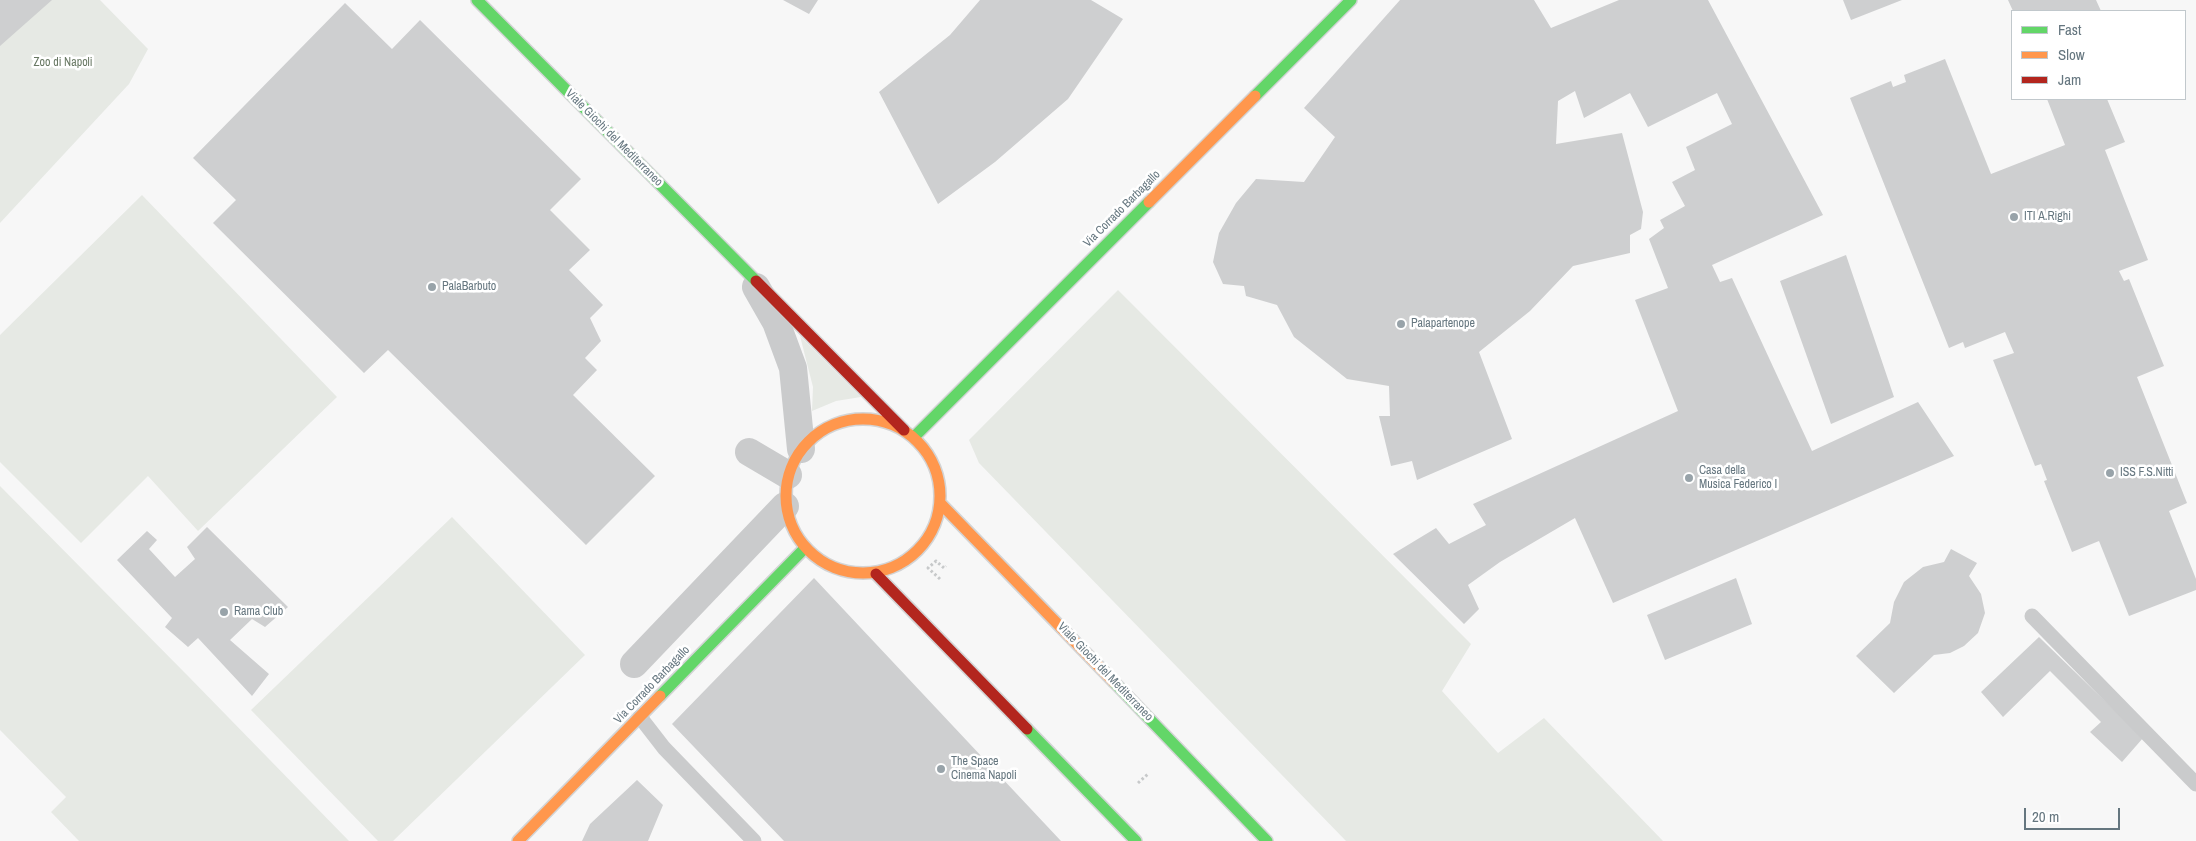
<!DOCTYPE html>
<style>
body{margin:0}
#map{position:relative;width:2196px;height:841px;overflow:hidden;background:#f7f7f7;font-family:"Archivo Narrow",sans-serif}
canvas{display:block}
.legend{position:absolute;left:2011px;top:10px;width:175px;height:90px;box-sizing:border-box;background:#fff;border:1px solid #c1c8cc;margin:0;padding:6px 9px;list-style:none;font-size:15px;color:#65767f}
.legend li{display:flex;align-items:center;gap:10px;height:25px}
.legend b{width:25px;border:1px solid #c1c8cc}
.scale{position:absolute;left:2024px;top:808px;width:96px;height:22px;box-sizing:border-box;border:2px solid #65767f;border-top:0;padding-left:6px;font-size:15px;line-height:18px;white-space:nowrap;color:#65767f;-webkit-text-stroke:4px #fff;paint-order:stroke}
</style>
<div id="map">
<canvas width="2196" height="841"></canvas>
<ul class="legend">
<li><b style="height:6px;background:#63d668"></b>Fast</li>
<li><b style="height:6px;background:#ff974d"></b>Slow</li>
<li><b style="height:6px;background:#b3261e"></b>Jam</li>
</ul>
<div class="scale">20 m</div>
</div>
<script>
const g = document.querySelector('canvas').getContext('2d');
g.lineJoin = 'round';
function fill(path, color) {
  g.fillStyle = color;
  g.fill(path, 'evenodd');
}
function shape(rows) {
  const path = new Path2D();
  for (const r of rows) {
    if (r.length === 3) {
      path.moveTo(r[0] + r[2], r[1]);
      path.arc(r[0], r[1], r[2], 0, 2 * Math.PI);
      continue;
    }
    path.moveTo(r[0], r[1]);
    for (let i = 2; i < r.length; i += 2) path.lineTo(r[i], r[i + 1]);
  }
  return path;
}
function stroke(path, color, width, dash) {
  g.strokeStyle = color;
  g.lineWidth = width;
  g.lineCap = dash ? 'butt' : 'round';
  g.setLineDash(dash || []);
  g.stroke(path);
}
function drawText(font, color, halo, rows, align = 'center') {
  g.font = font + ' "Archivo Narrow",sans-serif';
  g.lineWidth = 5;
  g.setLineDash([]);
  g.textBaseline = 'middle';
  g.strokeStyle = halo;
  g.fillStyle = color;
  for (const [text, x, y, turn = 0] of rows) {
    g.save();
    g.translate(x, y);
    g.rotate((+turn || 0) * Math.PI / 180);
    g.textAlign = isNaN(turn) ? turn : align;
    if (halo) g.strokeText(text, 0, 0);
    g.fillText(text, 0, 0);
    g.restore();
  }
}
fill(shape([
 [0,0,100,0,148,49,129,84,0,223],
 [142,195,337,397,198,531,148,476,81,543,0,462,0,335],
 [1118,290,1471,644,1442,691,1498,753,1544,718,1663,841,1346,841,979,463,969,440],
 [800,336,861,397,836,401,812,411,813,387],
 [0,486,189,677,349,841,79,841,51,812,66,797,0,730],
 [452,517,585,655,393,841,378,841,251,710]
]), '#e6e9e4');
fill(shape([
 [0,0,52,0,0,46],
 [783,0,818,0,809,14],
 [980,0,1091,0,1123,19,1068,99,995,162,938,204,879,92,950,35],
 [1400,0,1534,0,1551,28,1619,0,1708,0,1823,215,1712,265,1720,282,1732,278,1812,451,1918,402,1954,456,1613,603,1575,518,1500,562,1468,585,1479,609,1464,624,1393,554,1436,528,1449,544,1486,525,1473,504,1678,411,1635,300,1668,288,1649,239,1664,228,1660,220,1685,206,1672,182,1695,170,1686,147,1732,124,1717,93,1648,127,1630,93,1584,118,1575,91,1558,101,1556,144,1622,133,1643,212,1641,229,1630,235,1630,253,1573,266,1530,311,1479,352,1512,439,1417,480,1412,461,1391,466,1379,416,1390,416,1389,386,1347,379,1294,337,1277,305,1246,296,1244,286,1223,284,1213,262,1219,233,1236,203,1256,179,1304,182,1335,137,1304,108],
 [1843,0,1902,0,1851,20],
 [2008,0,2096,0,2101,11,2013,11],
 [345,3,392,49,420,20,581,179,550,210,590,250,569,270,603,305,590,318,601,341,585,358,597,370,573,395,655,476,586,545,388,350,364,373,213,223,236,200,193,158],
 [1945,59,1991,174,2065,145,2047,99,2107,99,2125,142,2105,150,2148,260,2119,271,2124,281,2129,279,2164,366,2137,377,2187,503,2169,511,2196,579,2196,590,2129,616,2099,541,2072,552,2044,481,2047,480,2041,464,2035,466,1993,360,2014,353,2005,332,1965,348,1963,342,1949,348,1850,98,1891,81,1893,87,1906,82,1904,75],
 [1846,255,1894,397,1831,424,1780,281],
 [207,527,288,607,265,627,252,619,230,640,269,674,252,696,198,638,188,647,165,627,172,618,117,560,147,531,157,540,149,549,175,577,195,559,187,547],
 [1951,549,1977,563,1969,576,1981,594,1985,613,1978,633,1964,646,1950,653,1934,655,1894,693,1856,656,1890,623,1894,602,1904,582,1923,567,1944,562],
 [814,578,1061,841,784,841,672,724],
 [1736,578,1752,624,1665,660,1647,615],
 [2039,637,2143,738,2122,762,2090,732,2101,722,2050,671,2003,717,1981,692],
 [637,780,663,805,648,841,582,841,590,824]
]), '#cecfd0');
const fast = shape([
 [477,0,756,281],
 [1255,96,1351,0],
 [914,437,1149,202],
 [1114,682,1267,841],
 [660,696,805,548],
 [1027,729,1136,841]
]);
const slow = shape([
 [1149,202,1255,96],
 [863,496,77],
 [941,504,1114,682],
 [518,841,660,696]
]);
const jam = shape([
 [756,281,904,430],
 [876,574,1027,729]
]);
stroke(fast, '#d3d4d5', 14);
stroke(slow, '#d3d4d5', 14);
stroke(jam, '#d3d4d5', 14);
stroke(shape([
 [940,579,928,568,936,561,944,568,946,566],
 [1138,783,1148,774]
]), '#c7c9ca', 3, [2.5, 2.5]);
stroke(shape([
 [2032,616,2196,784],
 [640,717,664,748,754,841]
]), '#cacbcc', 15);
stroke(shape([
 [756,287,776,322,793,368,801,449],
 [749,452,788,475],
 [634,664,785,506]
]), '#cacbcc', 28);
stroke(fast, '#63d668', 11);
stroke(slow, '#ff974d', 11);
stroke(jam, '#b3261e', 11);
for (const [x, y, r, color] of [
 [2014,217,5,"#98a3a9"],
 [432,287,5,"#98a3a9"],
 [1401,324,5,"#98a3a9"],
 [2110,473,5,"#98a3a9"],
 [1689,478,5,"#98a3a9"],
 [224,612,5,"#98a3a9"],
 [941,769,5,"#98a3a9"]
]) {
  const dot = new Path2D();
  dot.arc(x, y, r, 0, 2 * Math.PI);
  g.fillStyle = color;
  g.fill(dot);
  stroke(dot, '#fff', 2);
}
drawText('12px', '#687863', '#fff', [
 ["Zoo di Napoli",63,63]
]);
drawText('12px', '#65767f', '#fff', [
 ["Viale Giochi del Mediterraneo",614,138,45],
 ["Via Corrado Barbagallo",1122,209,-45],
 ["Viale Giochi del Mediterraneo",1105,672,46],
 ["Via Corrado Barbagallo",652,685,-46]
]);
drawText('12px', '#65767f', '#fff', [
 ["ITI A.Righi",2024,217],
 ["PalaBarbuto",442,287],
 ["Palapartenope",1411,324],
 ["Casa della",1699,471],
 ["Musica Federico I",1699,485],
 ["ISS F.S.Nitti",2120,473],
 ["Rama Club",234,612],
 ["The Space",951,762],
 ["Cinema Napoli",951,776]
], 'left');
</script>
